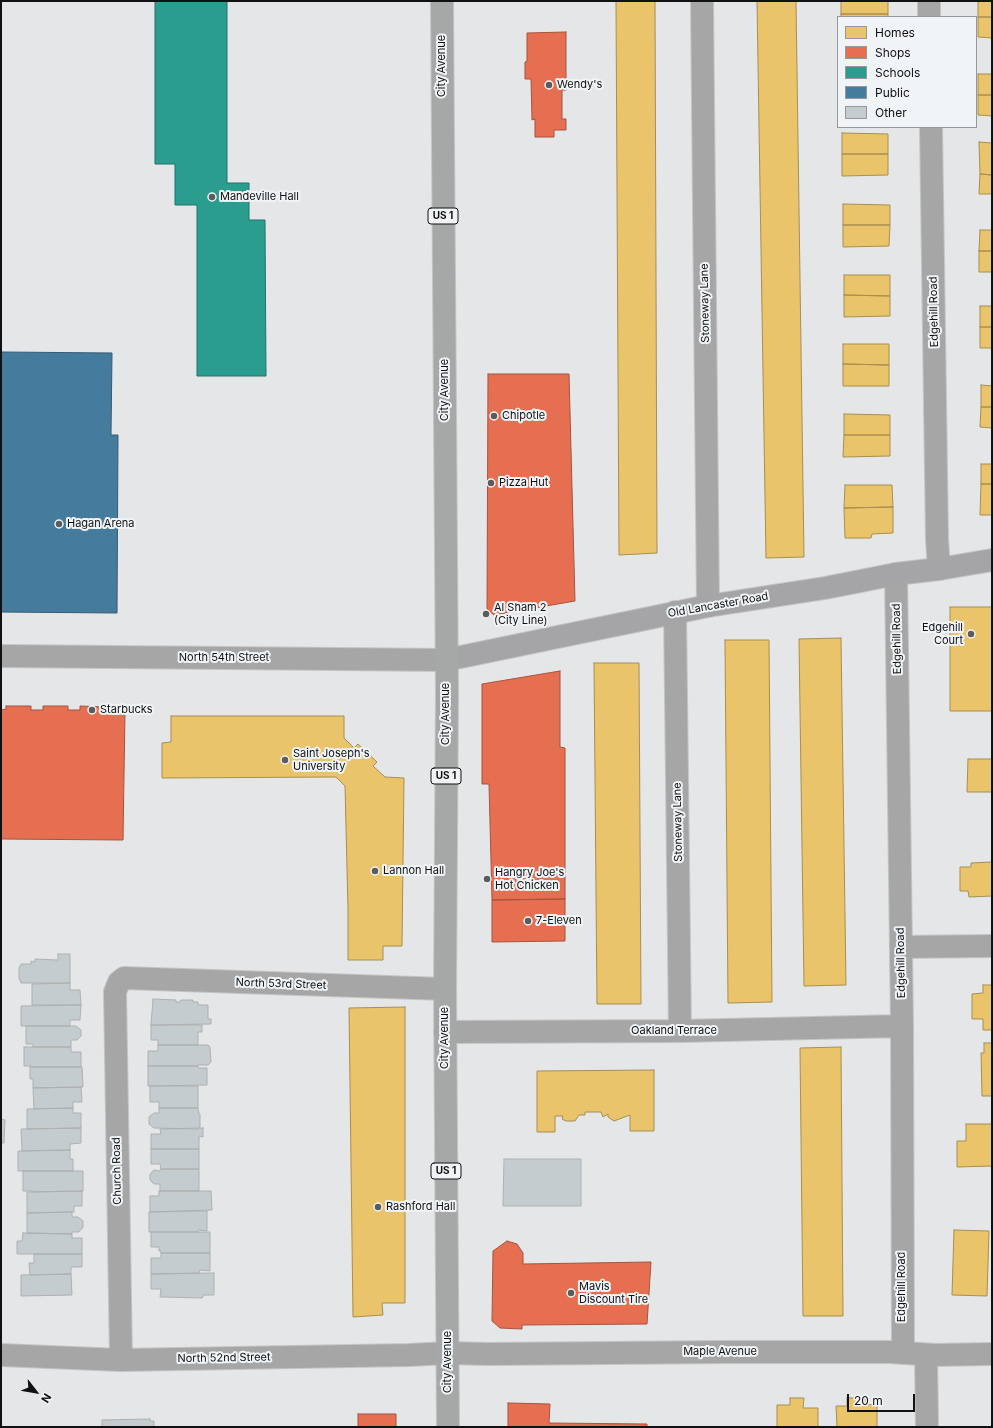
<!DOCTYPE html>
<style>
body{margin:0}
#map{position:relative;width:993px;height:1428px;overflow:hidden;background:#e4e6e8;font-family:Inter,sans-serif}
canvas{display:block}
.frame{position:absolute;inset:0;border:2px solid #101112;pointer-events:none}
.legend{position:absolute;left:837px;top:16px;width:140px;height:112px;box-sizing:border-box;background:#f0f4f7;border:1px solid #96999b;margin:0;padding:5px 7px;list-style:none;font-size:12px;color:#101112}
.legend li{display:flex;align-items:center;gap:8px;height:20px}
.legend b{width:20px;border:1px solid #96999b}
.north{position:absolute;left:16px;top:1372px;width:40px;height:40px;-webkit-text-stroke:3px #f0f4f7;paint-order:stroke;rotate:121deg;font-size:11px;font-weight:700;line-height:16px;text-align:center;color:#101112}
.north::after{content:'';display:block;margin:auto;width:14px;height:18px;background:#101112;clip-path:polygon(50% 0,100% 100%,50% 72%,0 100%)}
.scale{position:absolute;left:847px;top:1394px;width:68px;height:18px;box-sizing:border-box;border:2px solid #101112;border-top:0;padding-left:5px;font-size:12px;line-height:14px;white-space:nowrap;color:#101112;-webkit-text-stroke:3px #f0f4f7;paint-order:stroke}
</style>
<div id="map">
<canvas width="993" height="1428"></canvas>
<div class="frame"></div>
<ul class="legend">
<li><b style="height:11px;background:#e9c46a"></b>Homes</li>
<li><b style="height:11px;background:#e76f51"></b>Shops</li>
<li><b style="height:11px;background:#2a9d8f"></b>Schools</li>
<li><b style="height:11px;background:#457b9d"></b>Public</li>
<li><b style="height:11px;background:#c4cccf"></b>Other</li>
</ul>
<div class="north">N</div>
<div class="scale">20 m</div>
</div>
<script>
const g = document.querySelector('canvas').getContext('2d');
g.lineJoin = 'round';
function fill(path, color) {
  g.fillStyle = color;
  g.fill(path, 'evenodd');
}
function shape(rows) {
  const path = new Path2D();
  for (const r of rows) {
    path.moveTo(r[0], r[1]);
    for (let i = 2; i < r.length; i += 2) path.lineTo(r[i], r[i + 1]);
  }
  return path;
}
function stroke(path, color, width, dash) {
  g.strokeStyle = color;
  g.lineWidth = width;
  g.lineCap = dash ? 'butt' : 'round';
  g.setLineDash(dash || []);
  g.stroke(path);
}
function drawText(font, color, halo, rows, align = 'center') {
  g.font = font + ' Inter,sans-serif';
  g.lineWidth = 4;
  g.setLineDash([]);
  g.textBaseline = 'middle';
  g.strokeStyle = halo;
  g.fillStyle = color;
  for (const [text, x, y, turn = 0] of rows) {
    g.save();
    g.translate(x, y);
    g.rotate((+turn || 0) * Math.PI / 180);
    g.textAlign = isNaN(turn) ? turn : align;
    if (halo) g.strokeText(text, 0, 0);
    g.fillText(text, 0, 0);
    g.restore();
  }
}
const homes = shape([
 [616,1,655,1,657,553,619,555,616,1],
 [757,1,796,1,804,557,766,558,757,1],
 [841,1,888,1,888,14,841,14,841,1],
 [978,1,992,1,992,17,978,17,978,1],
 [841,14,888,14,888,17,841,17,841,14],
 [978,17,992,17,992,38,978,37,978,17],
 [978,74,992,74,992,95,978,95,978,74],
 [978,95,992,95,992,116,978,115,978,95],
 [842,133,888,134,888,154,842,154,842,133],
 [979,142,992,143,992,175,980,174,979,142],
 [842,154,888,154,888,175,842,176,842,154],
 [980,174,992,175,992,194,979,194,980,174],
 [843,204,890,205,890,225,843,225,843,204],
 [843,225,890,225,889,246,843,247,843,225],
 [980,230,992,230,992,251,979,251,980,230],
 [979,251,992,251,992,272,979,272,979,251],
 [844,275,890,275,890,296,844,295,844,275],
 [844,295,890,296,890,316,844,317,844,295],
 [980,306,992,306,992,327,980,327,980,306],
 [980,327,992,327,992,348,980,348,980,327],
 [843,344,889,344,889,365,843,364,843,344],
 [843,364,889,365,889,386,843,386,843,364],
 [981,385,992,386,992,407,981,407,981,385],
 [981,407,992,407,992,428,980,427,981,407],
 [844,414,890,415,890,435,844,435,844,414],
 [844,435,890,435,890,456,843,457,844,435],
 [981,464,992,464,992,484,981,484,981,464],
 [981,484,992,484,992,515,980,515,981,484],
 [845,485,892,485,893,507,844,508,845,485],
 [893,507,893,533,872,534,871,538,845,538,844,508,893,507],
 [950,607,992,607,992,711,950,711,950,607],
 [841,638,846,985,804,986,799,639,841,638],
 [725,640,769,640,772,1002,728,1003,725,640],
 [594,663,639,663,641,1004,597,1004,594,663],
 [171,716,344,716,344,738,354,748,358,744,377,762,373,766,385,777,404,778,402,946,383,946,383,960,348,960,348,909,345,786,336,777,162,778,162,743,171,742,171,716],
 [968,759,992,759,992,792,967,792,968,759],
 [992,862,992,896,969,897,968,891,960,891,960,867,971,867,971,863,992,862],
 [983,985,992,985,992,1030,983,1030,983,1019,972,1019,972,994,983,993,983,985],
 [405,1007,405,1303,382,1303,383,1315,353,1317,349,1008,405,1007],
 [984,1043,992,1043,992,1096,982,1096,981,1053,984,1053,984,1043],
 [841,1047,843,1316,803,1316,800,1048,841,1047],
 [654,1070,654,1131,630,1131,630,1115,614,1121,608,1117,608,1114,603,1117,601,1112,585,1112,585,1115,579,1115,575,1121,566,1121,562,1119,563,1116,555,1116,555,1132,537,1132,537,1071,654,1070],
 [966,1124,992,1124,992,1166,957,1167,957,1141,966,1141,966,1124],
 [954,1230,989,1231,987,1296,952,1295,954,1230],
 [790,1398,804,1398,803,1408,818,1408,818,1427,777,1427,777,1405,790,1405,790,1398],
 [847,1398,865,1398,866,1405,877,1404,877,1427,837,1427,836,1406,847,1406,847,1398]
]);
fill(homes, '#e9c46a');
stroke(homes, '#a88e50', 1);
const shops = shape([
 [566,32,566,90,562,90,562,119,566,119,566,130,554,130,554,137,535,137,535,119,532,120,531,79,525,79,525,62,527,61,527,33,566,32],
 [488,374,569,374,575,601,494,615,487,609,488,374],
 [560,671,560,747,565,748,565,899,492,900,489,784,482,784,482,684,560,671],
 [6,706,31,706,31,710,43,710,43,706,68,706,68,710,80,710,80,706,105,707,105,711,125,711,123,840,1,839,1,710,6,709,6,706],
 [565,899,565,941,492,942,492,900,565,899],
 [507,1241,517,1244,523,1253,523,1264,651,1262,647,1324,522,1325,522,1329,500,1328,492,1321,493,1251,507,1241],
 [508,1403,550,1404,549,1423,647,1424,647,1427,508,1427,508,1403],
 [358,1414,396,1414,396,1427,358,1427,358,1414]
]);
fill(shops, '#e76f51');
stroke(shops, '#a6533e', 1);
const schools = shape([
 [155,1,227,1,227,183,249,183,249,220,265,220,266,376,197,376,197,205,175,205,175,164,155,164,155,1]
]);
fill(schools, '#2a9d8f');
stroke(schools, '#22736a', 1);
const public = shape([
 [1,352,112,353,111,435,118,435,117,613,1,612,1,352]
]);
fill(public, '#457b9d');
stroke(public, '#355b73', 1);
const building = shape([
 [58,954,70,954,70,983,21,983,19,978,19,968,21,964,31,964,31,961,35,962,35,959,58,960,58,954],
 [70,983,70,990,80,990,81,1005,32,1005,32,984,70,983],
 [153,999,176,1000,176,1002,180,1002,181,1000,193,1000,193,1002,198,1002,198,1005,208,1005,208,1019,211,1019,211,1024,151,1025,153,999],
 [81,1005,80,1020,70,1020,70,1026,21,1026,21,1006,81,1005],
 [151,1025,202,1025,202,1032,198,1032,198,1045,158,1045,158,1040,151,1040,151,1025],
 [26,1026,76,1026,81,1030,81,1036,77,1040,71,1040,71,1047,33,1047,33,1044,26,1044,26,1026],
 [158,1045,208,1045,210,1047,211,1062,208,1065,198,1065,198,1066,148,1066,148,1051,158,1051,158,1045],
 [24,1047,71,1047,71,1052,81,1052,81,1067,32,1067,32,1066,24,1066,24,1047],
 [148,1066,198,1066,198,1068,207,1068,207,1085,148,1086,148,1066],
 [30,1067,82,1067,83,1087,33,1088,33,1079,30,1079,30,1067],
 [150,1086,198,1086,198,1108,159,1108,159,1102,150,1102,150,1086],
 [81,1087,82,1102,73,1102,73,1108,34,1109,33,1088,81,1087],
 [73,1108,73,1113,81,1113,81,1128,27,1129,27,1109,73,1108],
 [159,1108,198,1108,199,1114,200,1114,200,1127,199,1127,198,1129,154,1128,149,1124,149,1117,154,1113,159,1113,159,1108],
 [1,1119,5,1120,4,1143,1,1143,1,1119],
 [81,1128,81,1143,70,1144,70,1150,22,1151,21,1129,81,1128],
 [203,1128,203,1137,199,1136,199,1149,151,1149,151,1134,161,1134,160,1129,203,1128],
 [151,1149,199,1149,199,1169,161,1169,160,1164,151,1164,151,1149],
 [70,1150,70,1159,73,1159,73,1171,18,1171,18,1151,70,1150],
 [504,1159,581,1159,581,1206,503,1206,504,1159],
 [161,1169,199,1169,199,1191,160,1191,160,1184,154,1184,150,1180,150,1174,154,1170,160,1171,161,1169],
 [23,1171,83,1171,83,1191,34,1192,34,1191,23,1191,23,1171],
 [82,1191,82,1206,74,1206,74,1212,27,1213,27,1192,82,1191],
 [159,1191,211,1191,212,1210,150,1212,150,1196,159,1196,159,1191],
 [207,1211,207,1231,198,1230,198,1232,149,1232,149,1212,207,1211],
 [72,1212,72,1217,78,1217,83,1221,83,1227,79,1232,72,1232,72,1234,27,1233,27,1213,72,1212],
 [151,1232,210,1232,210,1253,161,1253,161,1251,159,1251,159,1247,151,1247,151,1232],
 [23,1233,72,1234,72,1238,82,1238,82,1254,17,1254,17,1241,22,1241,23,1233],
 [161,1253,210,1253,210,1271,200,1270,199,1273,151,1274,151,1258,161,1258,161,1253],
 [34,1254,82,1254,82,1267,71,1267,71,1274,30,1275,29,1263,34,1263,34,1254],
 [214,1273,214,1295,204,1295,202,1298,163,1297,160,1297,161,1289,151,1289,151,1274,214,1273],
 [71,1274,72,1295,21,1296,21,1275,71,1274],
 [150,1419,150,1421,154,1421,154,1426,156,1427,102,1427,102,1420,150,1419]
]);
fill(building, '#c4cccf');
stroke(building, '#aeb0b0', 1);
const minor = shape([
 [702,1,708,606],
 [929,1,929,17],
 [931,127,937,539,939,569],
 [896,574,902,1026,903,1353],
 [675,612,680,1031],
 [901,947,992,946],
 [445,1032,680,1031,902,1026],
 [1,1355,121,1360,409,1355,448,1353,488,1354,726,1352,890,1352,935,1355,992,1354],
 [926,1355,927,1427],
 [121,1360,115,992,119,982,124,978,445,989]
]);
const tertiary = shape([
 [1,656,446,660]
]);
const secondary = shape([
 [446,660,708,606,825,588,896,574,939,569,992,560]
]);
const trunk = shape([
 [442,1,447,692,445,989,448,1427]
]);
stroke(minor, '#c3c4c5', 24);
stroke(tertiary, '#c3c4c5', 24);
stroke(secondary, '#c3c4c5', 24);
stroke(trunk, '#c3c4c5', 24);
stroke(minor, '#a6a6a7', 22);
stroke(tertiary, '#a6a6a7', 22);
stroke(secondary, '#a5a5a7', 22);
stroke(trunk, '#a6a8a8', 22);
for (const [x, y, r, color] of [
 [549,85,4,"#5a5c5d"],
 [212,197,4,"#5a5c5d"],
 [494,416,4,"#5a5c5d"],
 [491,483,4,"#5a5c5d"],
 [59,524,4,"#5a5c5d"],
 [486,614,4,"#5a5c5d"],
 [971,634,4,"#5a5c5d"],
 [92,710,4,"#5a5c5d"],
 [285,760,4,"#5a5c5d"],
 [375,871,4,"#5a5c5d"],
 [487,879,4,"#5a5c5d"],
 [528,921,4,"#5a5c5d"],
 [378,1207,4,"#5a5c5d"],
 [571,1293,4,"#5a5c5d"]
]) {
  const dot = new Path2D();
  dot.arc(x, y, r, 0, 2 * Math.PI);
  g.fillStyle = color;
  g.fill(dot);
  stroke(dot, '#f0f4f7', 1.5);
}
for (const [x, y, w] of [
 [443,216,30],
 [446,776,30],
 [446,1171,30]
]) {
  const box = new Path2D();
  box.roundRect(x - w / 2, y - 8, w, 16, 3);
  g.fillStyle = '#f0f4f7';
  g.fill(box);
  stroke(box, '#101112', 1);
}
drawText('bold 10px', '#101112', null, [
 ["US 1",443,216],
 ["US 1",446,776],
 ["US 1",446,1171]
]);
drawText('11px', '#101112', '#f0f4f7', [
 ["City Avenue",442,66,-90],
 ["Stoneway Lane",705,303,-91],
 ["Edgehill Road",934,312,-91],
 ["City Avenue",445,390,-90],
 ["Old Lancaster Road",718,605,-10],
 ["Edgehill Road",897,639,-91],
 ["North 54th Street",224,658],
 ["City Avenue",446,714,-90],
 ["Stoneway Lane",678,822,-91],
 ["Edgehill Road",901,963,-91],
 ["North 53rd Street",281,984,2],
 ["Oakland Terrace",674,1031],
 ["City Avenue",445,1038,-90],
 ["Church Road",117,1171,-91],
 ["Edgehill Road",902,1287,-90],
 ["Maple Avenue",720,1352],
 ["North 52nd Street",224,1358,-1],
 ["City Avenue",448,1362,-90]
]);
drawText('11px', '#101112', '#f0f4f7', [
 ["Wendy's",557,85],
 ["Mandeville Hall",220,197],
 ["Chipotle",502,416],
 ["Pizza Hut",499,483],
 ["Hagan Arena",67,524],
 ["Al Sham 2",494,608],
 ["(City Line)",494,621],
 ["Edgehill",963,628,"right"],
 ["Court",963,641,"right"],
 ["Starbucks",100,710],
 ["Saint Joseph's",293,754],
 ["University",293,767],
 ["Lannon Hall",383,871],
 ["Hangry Joe's",495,873],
 ["Hot Chicken",495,886],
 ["7-Eleven",536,921],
 ["Rashford Hall",386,1207],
 ["Mavis",579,1287],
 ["Discount Tire",579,1300]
], 'left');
</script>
